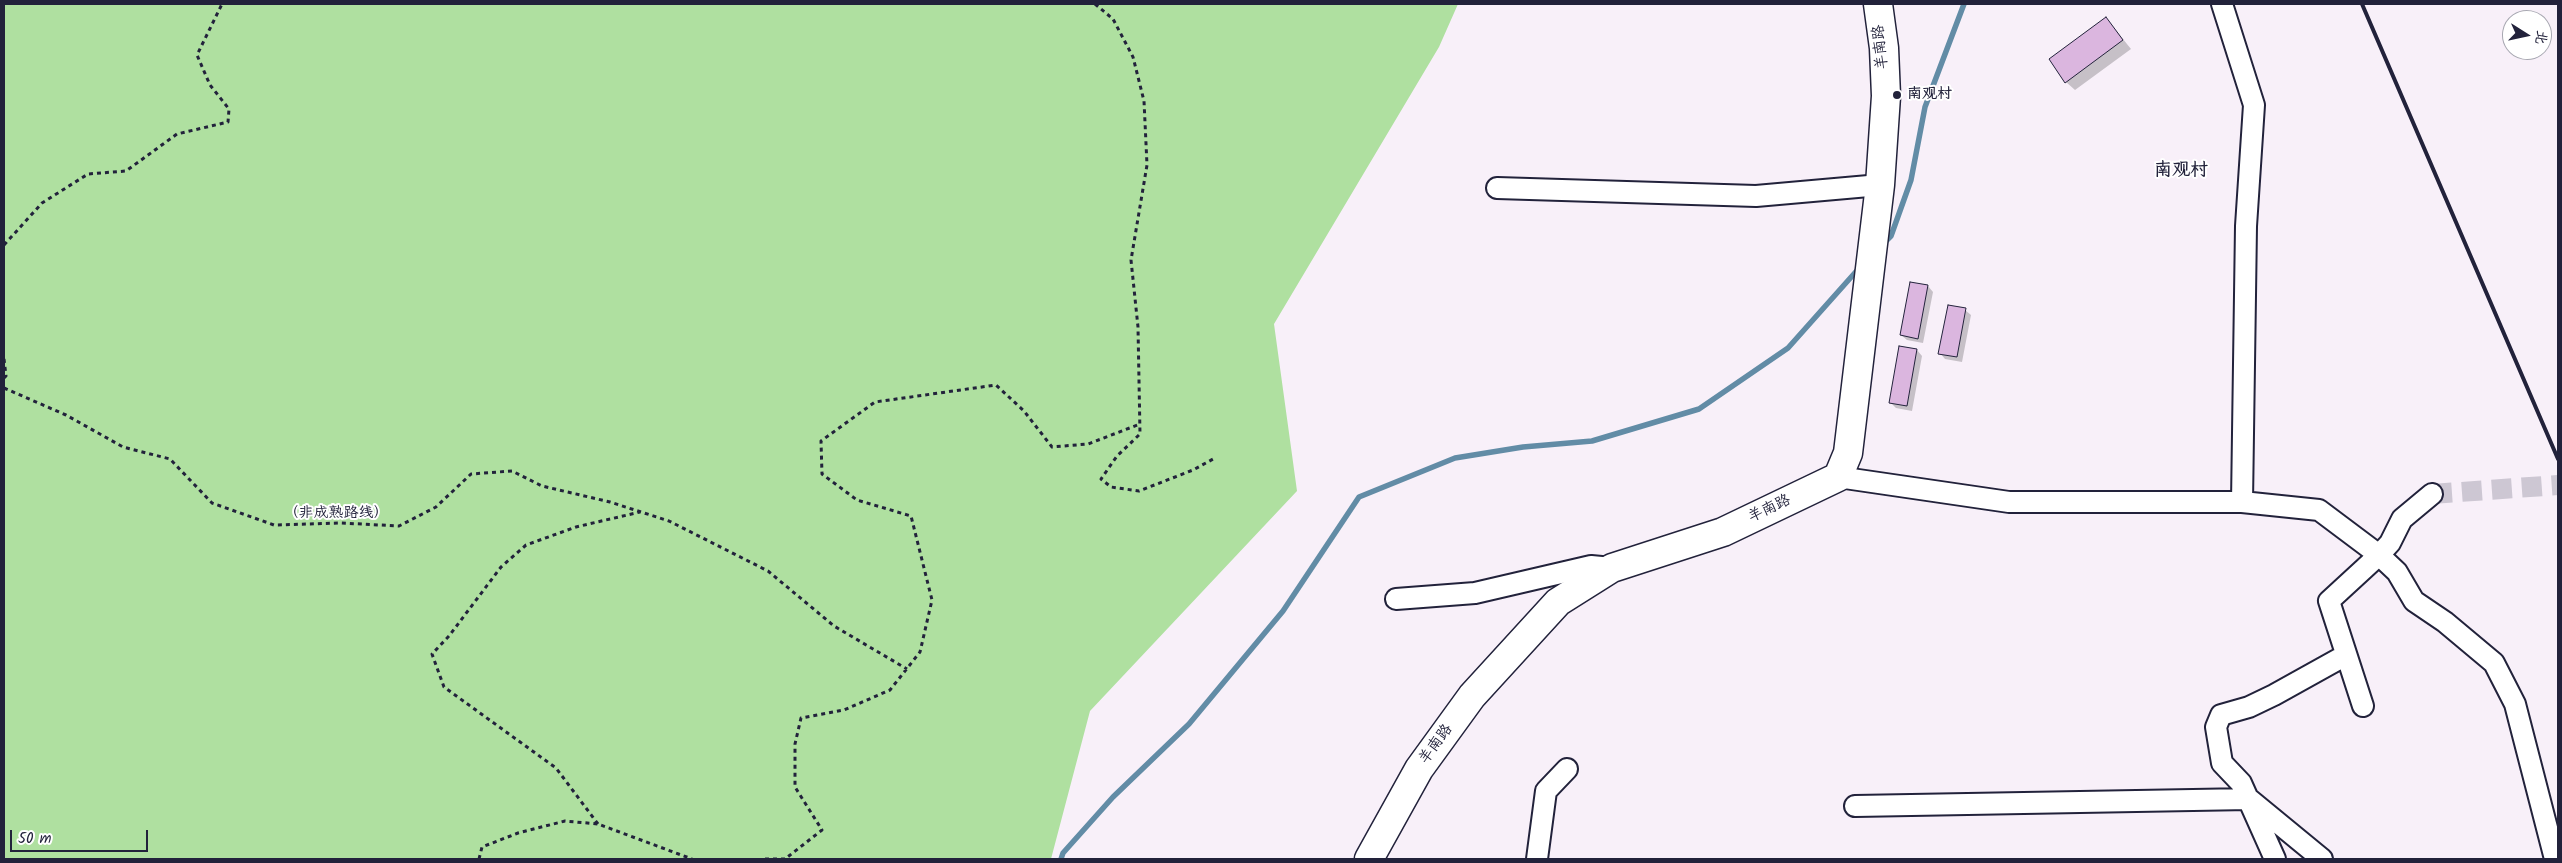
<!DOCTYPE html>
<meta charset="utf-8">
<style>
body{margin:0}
#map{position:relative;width:2562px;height:863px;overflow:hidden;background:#f8f0f9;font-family:Kalam,"LXGW WenKai TC",sans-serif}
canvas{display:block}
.frame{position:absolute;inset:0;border:5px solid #22223b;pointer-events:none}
.north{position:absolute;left:2502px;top:10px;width:50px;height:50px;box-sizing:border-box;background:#fff;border:1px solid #a7a7b1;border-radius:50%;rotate:100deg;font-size:14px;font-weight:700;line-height:20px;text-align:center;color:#22223b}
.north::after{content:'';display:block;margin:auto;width:18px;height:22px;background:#22223b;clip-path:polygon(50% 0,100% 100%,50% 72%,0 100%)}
.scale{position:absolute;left:10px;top:830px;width:138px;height:22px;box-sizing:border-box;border:2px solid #22223b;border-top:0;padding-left:6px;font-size:15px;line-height:18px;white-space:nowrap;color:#22223b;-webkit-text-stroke:4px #fff;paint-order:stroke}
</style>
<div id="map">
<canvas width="2562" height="863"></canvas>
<div class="frame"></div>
<div class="north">北</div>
<div class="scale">50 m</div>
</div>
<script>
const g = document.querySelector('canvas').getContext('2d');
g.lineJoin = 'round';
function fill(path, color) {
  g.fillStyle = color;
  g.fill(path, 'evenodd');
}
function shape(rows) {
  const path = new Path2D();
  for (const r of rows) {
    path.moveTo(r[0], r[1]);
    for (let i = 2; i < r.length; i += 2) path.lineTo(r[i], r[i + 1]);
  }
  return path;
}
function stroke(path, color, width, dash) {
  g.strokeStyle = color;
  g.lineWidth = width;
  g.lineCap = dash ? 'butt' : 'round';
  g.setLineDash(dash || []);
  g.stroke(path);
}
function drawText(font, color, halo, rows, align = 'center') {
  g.font = font + ' Kalam,"LXGW WenKai TC",sans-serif';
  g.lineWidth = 4;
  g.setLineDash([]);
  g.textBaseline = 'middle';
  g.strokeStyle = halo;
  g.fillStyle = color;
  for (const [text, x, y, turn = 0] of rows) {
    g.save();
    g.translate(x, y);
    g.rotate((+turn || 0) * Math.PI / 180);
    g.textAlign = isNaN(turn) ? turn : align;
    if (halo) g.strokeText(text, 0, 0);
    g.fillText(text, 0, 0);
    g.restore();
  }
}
fill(shape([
 [4,4,1458,4,1439,47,1274,324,1297,491,1090,711,1051,859,4,859]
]), '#afe0a0');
fill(shape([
 [2106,18,2131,49,2075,90,2066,82],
 [1911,283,1928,286,1933,292,1923,343,1907,340,1901,335],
 [1965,310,1971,315,1962,362,1945,359,1940,353],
 [1917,350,1922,356,1912,411,1896,408,1890,402]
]), '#0003');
stroke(shape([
 [1883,244,1891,236,1911,180,1925,107,1964,4],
 [1061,859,1063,853,1113,797,1189,724,1283,611,1359,497,1455,458,1523,447,1592,441,1699,409,1788,348,1861,266]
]), '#628ca6', 5.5);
const building = shape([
 [2106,17,2123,40,2065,83,2049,59,2106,17],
 [1910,282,1928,285,1918,339,1900,335,1910,282],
 [1948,305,1966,308,1957,357,1938,354,1948,305],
 [1899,346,1917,349,1907,406,1889,403,1899,346]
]);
fill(building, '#dbb6df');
stroke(building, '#22223b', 1);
stroke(shape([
 [2432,494,2558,485]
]), '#cdc7d3', 20, [20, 10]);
const street = shape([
 [2222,4,2254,105,2246,226,2242,502,2319,510,2379,555,2397,572,2414,601,2445,622,2494,663,2515,704,2555,859],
 [1497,188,1756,196,1880,185],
 [1838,477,2009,502,2242,502],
 [1396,599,1475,593,1591,566,1612,568],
 [2363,706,2329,601,2379,555,2390,543,2402,519,2432,494],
 [1855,806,2249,799,2322,859],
 [1537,859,1546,791,1567,769],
 [2275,859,2241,783,2222,763,2216,727,2221,715,2249,707,2274,695,2346,655]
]);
const secondary = shape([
 [1369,859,1419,769,1472,696,1558,602,1612,568,1723,532,1838,477,1848,453,1880,185,1886,96,1884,48,1878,4]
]);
stroke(street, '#22223b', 24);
stroke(secondary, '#22223b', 31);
stroke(shape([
 [1095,4,1113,19,1133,57,1144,101,1147,165,1131,260,1138,327,1140,434,1117,456,1101,479,1111,487,1139,491,1193,470,1215,458],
 [4,245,42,203,88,174,126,171,177,134,228,122,229,109,210,85,197,55,222,4],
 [4,359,6,376,4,378],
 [4,388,66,415,123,447,170,459,212,503,274,525,341,523,399,526,436,507,471,474,512,471,542,486,610,502,669,521,768,571,834,626,907,669],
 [598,824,556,768,444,687,432,654,449,636,501,567,526,545,576,527,640,512],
 [479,859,482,847,518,833,565,821,598,824,692,859],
 [765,859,785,859,822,830,795,787,795,744,801,718,844,710,890,690,920,652,932,600,911,516,857,500,822,474,821,441,875,402,996,385,1024,411,1052,447,1088,444,1140,424]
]), '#22223b', 3, [4, 4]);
stroke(street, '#fff', 20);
stroke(secondary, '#fff', 28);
stroke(shape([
 [2362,4,2558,459]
]), '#22223b', 4);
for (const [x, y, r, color] of [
 [1897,95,5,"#22223b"]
]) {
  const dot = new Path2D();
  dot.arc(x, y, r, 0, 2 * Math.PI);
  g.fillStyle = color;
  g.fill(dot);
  stroke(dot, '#fff', 2);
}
drawText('15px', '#22223b', '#fff', [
 ["羊南路",1882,47,-96],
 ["羊南路",1770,510,-25],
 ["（非成熟路线）",336,514],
 ["羊南路",1437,745,-54]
]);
drawText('bold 15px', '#22223b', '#fff', [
 ["南观村",1907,95]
], 'left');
drawText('bold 18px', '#22223b', '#fff', [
 ["南观村",2181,172]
]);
</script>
